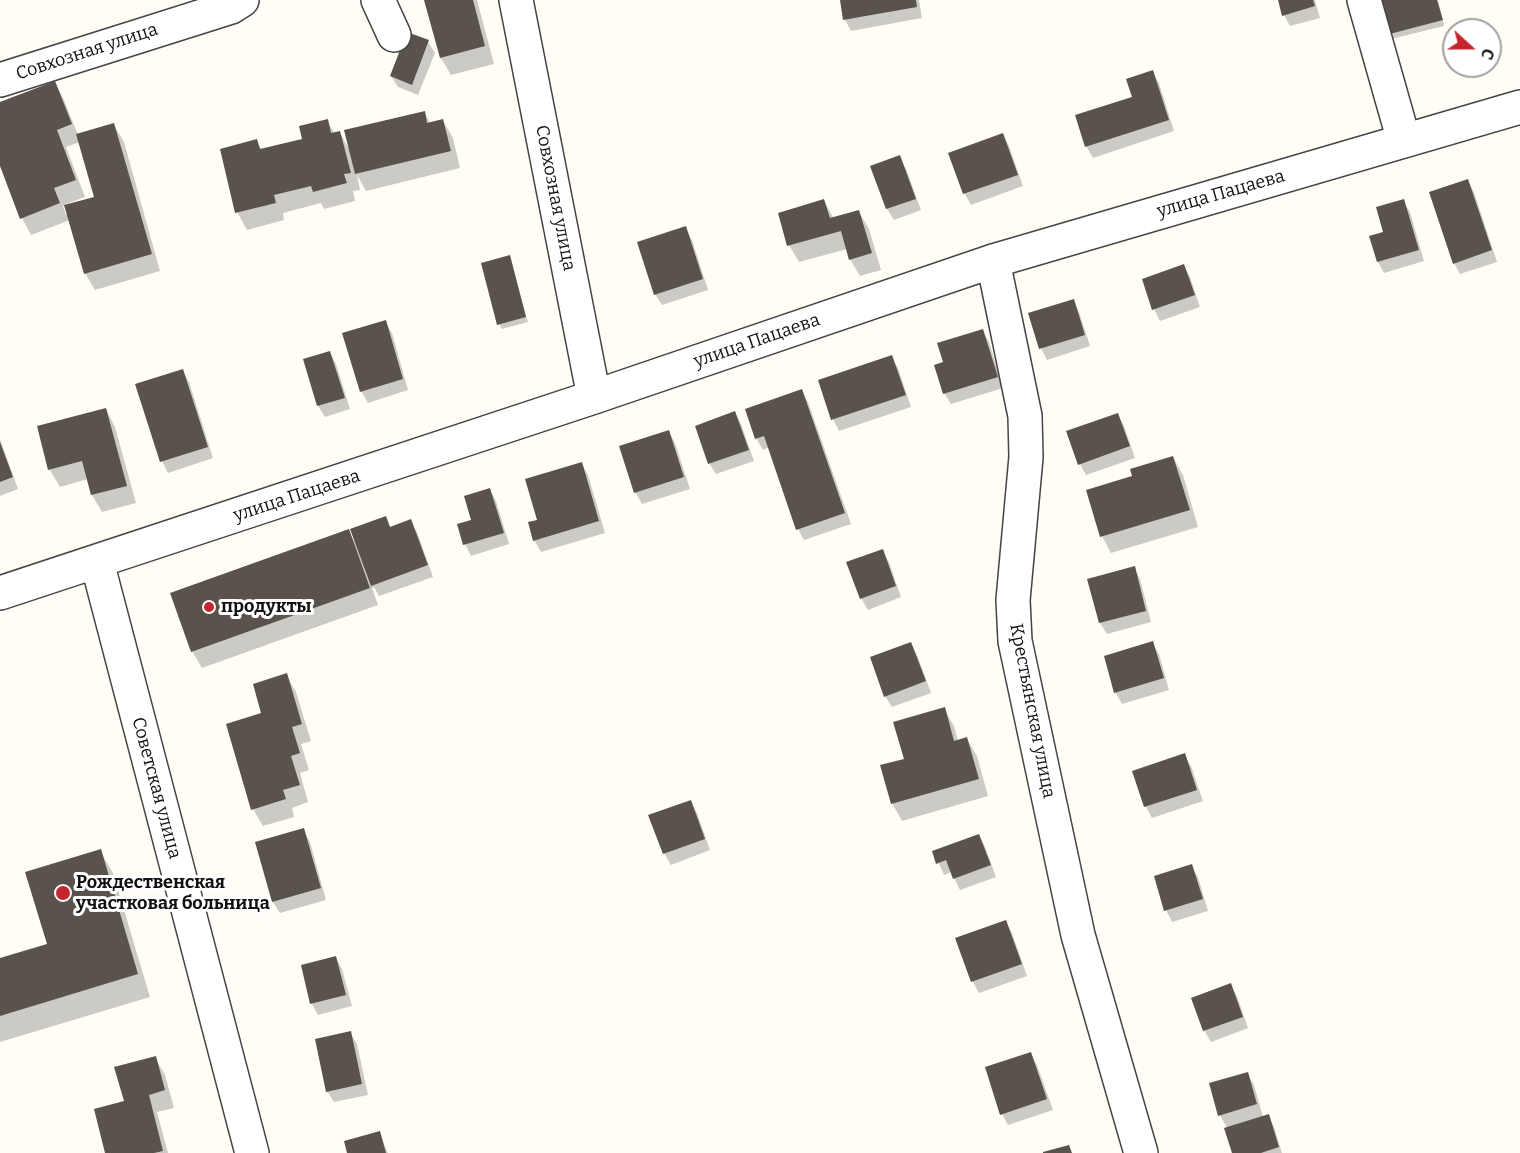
<!DOCTYPE html>
<meta charset="utf-8">
<style>
body{margin:0}
#map{position:relative;width:1520px;height:1153px;overflow:hidden;background:#fffdf5;font-family:Bitter,serif}
canvas{display:block}
.north{position:absolute;left:1442px;top:18px;width:60px;height:60px;box-sizing:border-box;background:#fff;border:2px solid #a0a0a0;border-radius:50%;rotate:111deg;font-size:16px;font-weight:700;line-height:24px;text-align:center;color:#111}
.north::after{content:'';display:block;margin:auto;width:21px;height:27px;background:#c4262e;clip-path:polygon(50% 0,100% 100%,50% 72%,0 100%)}
</style>
<div id="map">
<canvas width="1520" height="1153"></canvas>
<div class="north">С</div>
</div>
<script>
const g = document.querySelector('canvas').getContext('2d');
g.lineJoin = 'round';
function fill(path, color) {
  g.fillStyle = color;
  g.fill(path, 'evenodd');
}
function shape(rows) {
  const path = new Path2D();
  for (const r of rows) {
    path.moveTo(r[0], r[1]);
    for (let i = 2; i < r.length; i += 2) path.lineTo(r[i], r[i + 1]);
  }
  return path;
}
function stroke(path, color, width, dash) {
  g.strokeStyle = color;
  g.lineWidth = width;
  g.lineCap = dash ? 'butt' : 'round';
  g.setLineDash(dash || []);
  g.stroke(path);
}
function drawText(font, color, halo, rows, align = 'center') {
  g.font = font + ' Bitter,serif';
  g.lineWidth = 6;
  g.setLineDash([]);
  g.textBaseline = 'middle';
  g.strokeStyle = halo;
  g.fillStyle = color;
  for (const [text, x, y, turn = 0] of rows) {
    g.save();
    g.translate(x, y);
    g.rotate((+turn || 0) * Math.PI / 180);
    g.textAlign = isNaN(turn) ? turn : align;
    if (halo) g.strokeText(text, 0, 0);
    g.fillText(text, 0, 0);
    g.restore();
  }
}
fill(shape([
 [425,0,477,0,494,64,451,75,441,58],
 [841,0,919,0,922,18,851,31,845,20],
 [1279,0,1315,0,1320,18,1290,26,1284,15],
 [1375,0,1438,0,1444,26,1387,40],
 [428,42,435,53,418,95,398,87,391,76],
 [1152,72,1159,83,1174,131,1093,158,1086,146,1134,98],
 [55,83,64,100,78,135,114,125,124,142,160,271,95,290,85,273,70,220,31,235,22,218,0,162,0,104],
 [80,142,96,198,67,206,66,204,85,197,66,147],
 [66,204,68,214,66,215,63,206],
 [424,112,431,124,443,121,453,138,460,168,366,191,357,175,360,190,353,191,355,201,324,209,321,203,283,213,284,220,247,230,237,212,256,141,262,150,304,140,327,121,335,134,340,133,349,149],
 [1003,135,1009,146,1023,186,971,205,965,194,950,154],
 [899,157,906,169,921,210,894,220,887,209,872,167],
 [1468,181,1474,192,1497,262,1460,274,1454,263],
 [824,201,834,219,859,212,869,229,881,270,860,276,850,259,847,249,799,262,789,245],
 [1403,201,1410,212,1424,261,1384,273,1378,262,1371,237,1385,233],
 [685,228,692,240,708,290,662,305,655,294],
 [509,257,528,322,502,329,499,324],
 [1184,266,1190,277,1200,307,1160,321,1154,309],
 [1073,301,1079,312,1090,346,1047,360,1041,348],
 [385,322,392,333,408,390,368,403,361,391],
 [982,330,989,342,1003,388,951,404,944,393,945,363],
 [330,353,336,364,350,409,325,417,318,406,305,360],
 [891,357,898,368,911,407,839,431,833,419],
 [183,371,189,382,213,458,168,473,162,461],
 [801,391,808,402,851,524,804,540,798,529,769,447,763,450,756,438],
 [106,409,115,427,136,503,102,512,92,495,88,479,60,487,50,470],
 [735,413,741,424,754,461,716,474,709,463],
 [1118,415,1124,426,1135,458,1086,475,1080,464],
 [669,432,675,443,690,489,642,504,635,492],
 [0,439,18,489,0,496],
 [1173,457,1183,475,1198,527,1111,553,1102,536,1134,477],
 [581,463,588,475,605,533,541,552,534,540,539,521],
 [489,489,496,501,509,544,471,556,465,544],
 [385,518,391,528,410,521,417,532,433,577,379,596,374,587,372,588,378,605,202,668,192,651,348,531,356,544],
 [882,550,889,562,901,597,868,610,861,598],
 [1134,568,1140,579,1151,622,1107,634,1100,623],
 [911,643,917,655,931,693,892,707,885,696],
 [1152,643,1159,654,1169,690,1122,704,1115,692],
 [286,675,296,692,311,741,301,744,309,770,300,773,308,802,292,808,294,817,263,826,253,809],
 [944,709,954,726,958,741,967,739,977,756,988,796,902,821,892,803,906,760],
 [1184,755,1191,766,1203,801,1152,818,1146,807,1134,771],
 [690,802,697,813,710,850,671,865,664,853],
 [303,830,310,842,326,900,280,913,273,902,257,844],
 [979,835,985,847,996,877,960,890,951,872,944,875,934,852],
 [100,851,113,873,150,997,0,1042,0,960,48,945],
 [1191,866,1198,877,1208,911,1172,922,1166,910],
 [1006,922,1012,933,1027,976,979,993,973,982,957,939],
 [336,958,342,969,352,1006,318,1015,312,1004],
 [1230,985,1237,996,1248,1028,1211,1042,1204,1030],
 [350,1033,357,1044,368,1095,334,1102,327,1091],
 [1030,1053,1037,1065,1053,1110,1008,1125,1002,1114],
 [155,1058,165,1075,174,1108,157,1112,168,1153,107,1153,125,1102],
 [1247,1073,1254,1085,1263,1117,1268,1116,1274,1127,1282,1153,1233,1153,1227,1128,1220,1115],
 [379,1133,388,1153,349,1153]
]), '#0003');
fill(shape([
 [424,0,473,0,485,46,440,58],
 [840,0,916,0,917,7,843,20],
 [1278,0,1313,0,1315,6,1282,16],
 [1373,0,1437,0,1443,20,1382,36],
 [407,32,429,40,412,85,390,76],
 [1153,70,1169,120,1085,147,1075,115,1132,97,1126,79],
 [55,81,72,124,57,130,76,180,54,188,60,203,20,219,0,166,0,102],
 [425,111,427,123,443,119,451,151,355,174,344,130],
 [328,119,331,133,340,131,351,173,344,174,347,183,313,192,311,186,274,195,276,203,235,213,220,149,257,139,260,149,302,139,299,126],
 [114,123,152,254,84,274,64,205,94,197,76,134],
 [1003,133,1018,175,963,194,948,153],
 [900,155,916,199,886,209,870,166],
 [1468,179,1492,250,1453,264,1429,192],
 [824,199,830,218,859,210,872,253,849,260,841,231,787,246,778,213],
 [1404,199,1419,250,1377,262,1369,236,1383,232,1376,207],
 [686,226,703,279,654,295,637,242],
 [510,255,526,317,497,325,481,263],
 [1184,264,1195,295,1152,310,1142,279],
 [1074,299,1085,335,1039,349,1028,313],
 [386,320,403,379,360,392,342,333],
 [983,329,998,377,943,394,934,365,943,362,937,343],
 [330,351,345,398,317,406,303,359],
 [892,355,906,395,831,420,818,380],
 [183,369,208,447,160,462,135,384],
 [802,389,845,513,796,530,764,436,755,439,745,409],
 [106,408,127,486,91,495,82,461,48,470,37,426],
 [735,411,749,450,708,464,695,426],
 [1118,413,1130,446,1078,465,1066,431],
 [669,430,684,477,634,493,619,446],
 [0,442,13,477,0,482],
 [1173,456,1190,510,1100,537,1086,490,1132,476,1130,469],
 [582,462,599,521,533,541,528,522,537,520,525,479],
 [490,488,504,533,463,545,457,524,471,520,464,496],
 [386,516,390,527,411,519,428,565,371,586,350,529],
 [349,529,370,588,191,652,170,593],
 [883,549,896,586,860,599,846,562],
 [1135,566,1146,611,1099,623,1087,579],
 [1153,641,1164,678,1114,693,1104,656],
 [911,642,926,681,884,697,870,657],
 [287,673,302,724,292,727,300,753,291,756,300,785,283,790,286,799,251,810,226,724,261,713,253,684],
 [945,707,954,741,967,737,979,779,891,804,880,765,904,759,893,722],
 [1185,753,1197,790,1144,807,1132,771],
 [691,800,705,839,663,854,648,815],
 [304,828,321,888,272,902,255,842],
 [979,834,991,865,953,879,946,860,936,864,932,851],
 [101,849,138,974,0,1016,0,958,47,944,25,872],
 [1192,864,1203,899,1164,911,1154,876],
 [1006,920,1022,964,971,982,955,938],
 [336,956,346,995,310,1004,301,965],
 [1231,983,1243,1017,1203,1031,1191,998],
 [351,1031,362,1084,326,1092,315,1039],
 [1031,1052,1047,1099,1000,1115,985,1067],
 [156,1056,165,1090,149,1095,163,1151,154,1153,105,1153,94,1109,124,1101,114,1067],
 [1248,1072,1257,1104,1218,1116,1209,1083],
 [1269,1114,1279,1147,1261,1153,1232,1153,1224,1128],
 [380,1131,386,1153,347,1153,344,1141],
 [1069,1145,1072,1153,1043,1153,1043,1152]
]), '#5a524d');
const minor = shape([
 [378,0,394,35],
 [516,0,594,397],
 [1364,0,1404,141],
 [0,80,231,7,242,0],
 [993,261,1025,416,1026,457,1013,600,1015,641,1078,935,1141,1153],
 [97,562,252,1153],
 [0,593,594,397,993,261,1520,107]
]);
stroke(minor, '#444', 36);
stroke(minor, '#fff', 33);
for (const [x, y, r, color] of [
 [209,607,6,"#c4262e"],
 [63,893,8,"#c4262e"]
]) {
  const dot = new Path2D();
  dot.arc(x, y, r, 0, 2 * Math.PI);
  g.fillStyle = color;
  g.fill(dot);
  stroke(dot, '#fff', 2);
}
drawText('18px', '#111', '#fff', [
 ["Совхозная улица",87,52,-18],
 ["улица Пацаева",1221,194,-16],
 ["Совхозная улица",555,198,79],
 ["улица Пацаева",757,341,-19],
 ["улица Пацаева",297,496,-18],
 ["Крестьянская улица",1032,711,79],
 ["Советская улица",156,788,75]
]);
drawText('bold 18px', '#111', '#fff', [
 ["продукты",221,607],
 ["Рождественская",76,883],
 ["участковая больница",76,904]
], 'left');
</script>
